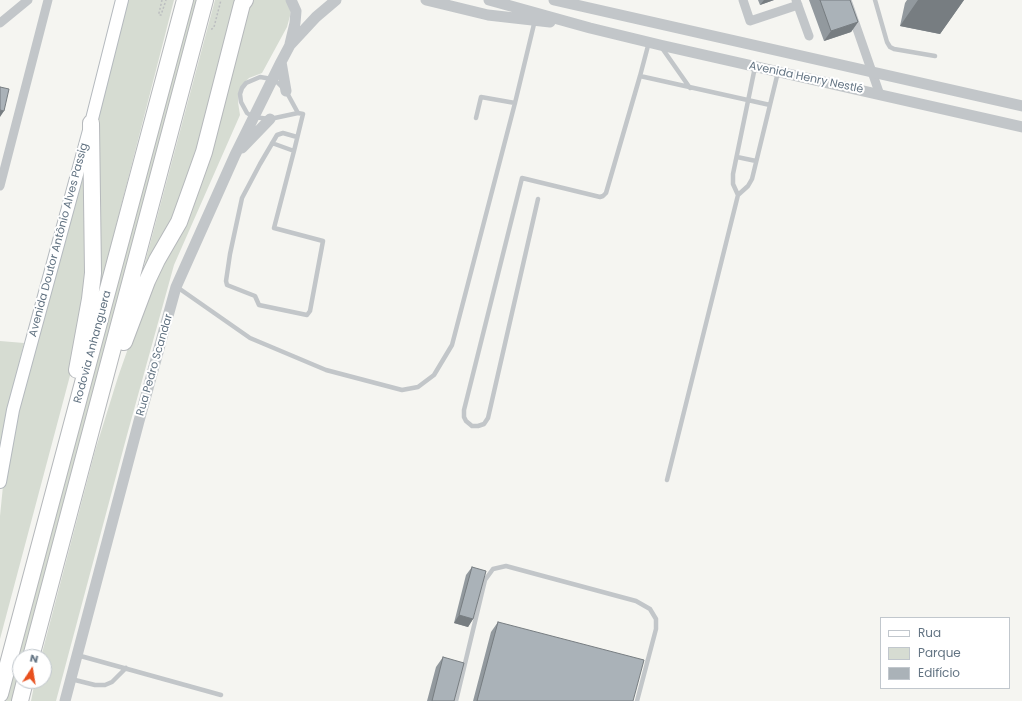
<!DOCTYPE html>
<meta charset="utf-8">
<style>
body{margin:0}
#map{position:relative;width:1022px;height:701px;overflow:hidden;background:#f5f5f1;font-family:Poppins,sans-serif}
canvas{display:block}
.legend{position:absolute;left:880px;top:617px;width:130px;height:72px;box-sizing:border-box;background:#fff;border:1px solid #c1c7cd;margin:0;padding:5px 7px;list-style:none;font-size:12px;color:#637483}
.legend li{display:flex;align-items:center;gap:8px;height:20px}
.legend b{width:20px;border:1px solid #c1c7cd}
.north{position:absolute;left:12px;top:649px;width:40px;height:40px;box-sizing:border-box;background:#fff;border:1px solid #c1c7cd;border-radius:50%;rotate:12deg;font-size:11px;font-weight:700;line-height:16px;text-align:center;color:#637483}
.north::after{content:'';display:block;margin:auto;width:14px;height:18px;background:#e8501e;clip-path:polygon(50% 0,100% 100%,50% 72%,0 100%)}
</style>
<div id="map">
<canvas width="1022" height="701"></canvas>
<ul class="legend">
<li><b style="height:5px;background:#fff"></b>Rua</li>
<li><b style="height:11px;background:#d6dcd2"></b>Parque</li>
<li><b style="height:11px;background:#aab2b8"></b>Edifício</li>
</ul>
<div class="north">N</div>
</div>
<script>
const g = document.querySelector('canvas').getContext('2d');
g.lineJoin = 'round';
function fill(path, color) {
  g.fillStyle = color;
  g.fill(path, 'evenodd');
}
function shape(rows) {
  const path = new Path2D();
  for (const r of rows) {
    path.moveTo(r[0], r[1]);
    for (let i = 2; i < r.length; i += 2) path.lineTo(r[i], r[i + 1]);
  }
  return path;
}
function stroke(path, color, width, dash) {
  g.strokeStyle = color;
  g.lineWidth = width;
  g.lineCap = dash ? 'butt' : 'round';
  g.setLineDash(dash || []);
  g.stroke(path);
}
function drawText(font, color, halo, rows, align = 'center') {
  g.font = font + ' Poppins,sans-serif';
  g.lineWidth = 4;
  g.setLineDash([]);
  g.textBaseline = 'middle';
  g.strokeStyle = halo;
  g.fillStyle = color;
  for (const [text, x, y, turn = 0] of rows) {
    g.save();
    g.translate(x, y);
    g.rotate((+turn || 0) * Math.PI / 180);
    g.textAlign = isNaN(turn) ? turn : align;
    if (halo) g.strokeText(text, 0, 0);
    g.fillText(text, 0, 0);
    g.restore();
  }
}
fill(shape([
 [127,0,174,0,100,288,98,288,97,118],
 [191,0,199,0,25,657,20,657,20,678,14,701,6,701],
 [215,0,242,0,183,196,139,285],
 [254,0,287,0,291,7,290,16,287,27,262,73,249,78,243,84,239,93,238,102,240,115,174,265,127,435,56,701,31,701,35,681,44,681,44,657,41,657,95,451,118,377,145,300,207,164,223,112,246,11],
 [84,162,90,228,80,338,0,639,0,516,3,486,19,412],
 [0,341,24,343,0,445]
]), '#d6dcd2');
const secondary = shape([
 [0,482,13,410,91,123,122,0]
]);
const motorway = shape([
 [124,342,147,281,157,260,179,222,193,183,204,152,242,4,245,0],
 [77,370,90,299,93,273,91,123],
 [31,657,205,0],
 [0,694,185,0],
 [20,701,25,681]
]);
stroke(secondary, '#b4b9be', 14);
stroke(motorway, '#b5b8bb', 18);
stroke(shape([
 [162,0,159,13,159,15,161,15,166,0],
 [211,29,212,29,214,27,221,0]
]), '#bcbec0', 1.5, [2, 2]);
stroke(shape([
 [875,0,887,42,890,47,894,49,935,56],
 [662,48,690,88],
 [640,76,770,105],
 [260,77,272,79,278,83,286,91,298,113,270,119,253,117,247,113,241,102,240,94,242,88,246,83,260,77],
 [476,118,481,97,515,103],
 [272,143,294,151,274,228,323,241,310,311,307,315,259,305,255,296,227,285,226,281,230,254,242,198,260,164,277,135,283,133,297,137],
 [294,151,303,114,298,113],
 [737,157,756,161],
 [738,195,733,184,733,174,755,67],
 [538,199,488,418,484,424,478,426,472,426,466,421,464,417,464,410,522,178,600,197,603,196,606,193,640,76,649,42],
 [177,287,250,338,326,370,402,390,418,387,434,375,452,345,515,103,535,20],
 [667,480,738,195,748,186,752,179,778,72],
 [77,655,221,695],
 [71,679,95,685,105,685,112,682,126,668],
 [456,701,485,580,493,569,506,566,636,601,650,609,656,619,656,629,637,701]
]), '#c2c6c9', 4.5);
stroke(shape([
 [743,0,750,21,798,5],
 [796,0,809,36],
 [847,0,880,95],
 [0,23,28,0],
 [0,186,48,0]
]), '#c2c6c9', 9);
stroke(shape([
 [426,0,488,15,550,22],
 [489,0,590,28,660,45,1022,127],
 [554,0,1022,106],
 [290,44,295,23,296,11,291,0],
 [281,62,286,91],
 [242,148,270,119],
 [65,701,139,421,176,287,235,155,281,62,290,45,316,17,336,0]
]), '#c2c6c9', 11);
stroke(secondary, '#fff', 12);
stroke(motorway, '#fff', 16);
fill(shape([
 [758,0,774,0,760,5],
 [809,0,850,0,858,22,851,32,824,41],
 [907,0,964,0,940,34,900,26,905,3],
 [472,567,473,619,468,627,454,623,466,575],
 [498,622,633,701,473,701,491,632],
 [443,657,454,701,427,701,436,667]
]), '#92999e');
fill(shape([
 [764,0,774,0,760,5],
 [918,0,964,0,940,34,900,26],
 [858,22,851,32,824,41,831,31],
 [0,110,4,111,0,117],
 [459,615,473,619,468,627,454,623]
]), '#777d81');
const building = shape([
 [820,0,850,0,858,22,831,31,820,0],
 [0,87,9,89,4,111,0,110,0,87],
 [472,567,486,571,473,619,459,615,472,567],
 [498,622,644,660,633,701,477,701,498,622],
 [443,657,464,663,454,701,432,701,443,657]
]);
fill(building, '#aab2b8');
stroke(building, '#777d81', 1);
drawText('11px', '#637483', '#fff', [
 ["Avenida Henry Nestlé",806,78,12],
 ["Avenida Doutor Antônio Alves Passig",59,240,-75],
 ["Rodovia Anhanguera",93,347,-75],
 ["Rua Pedro Scandar",155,365,-74]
]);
</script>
